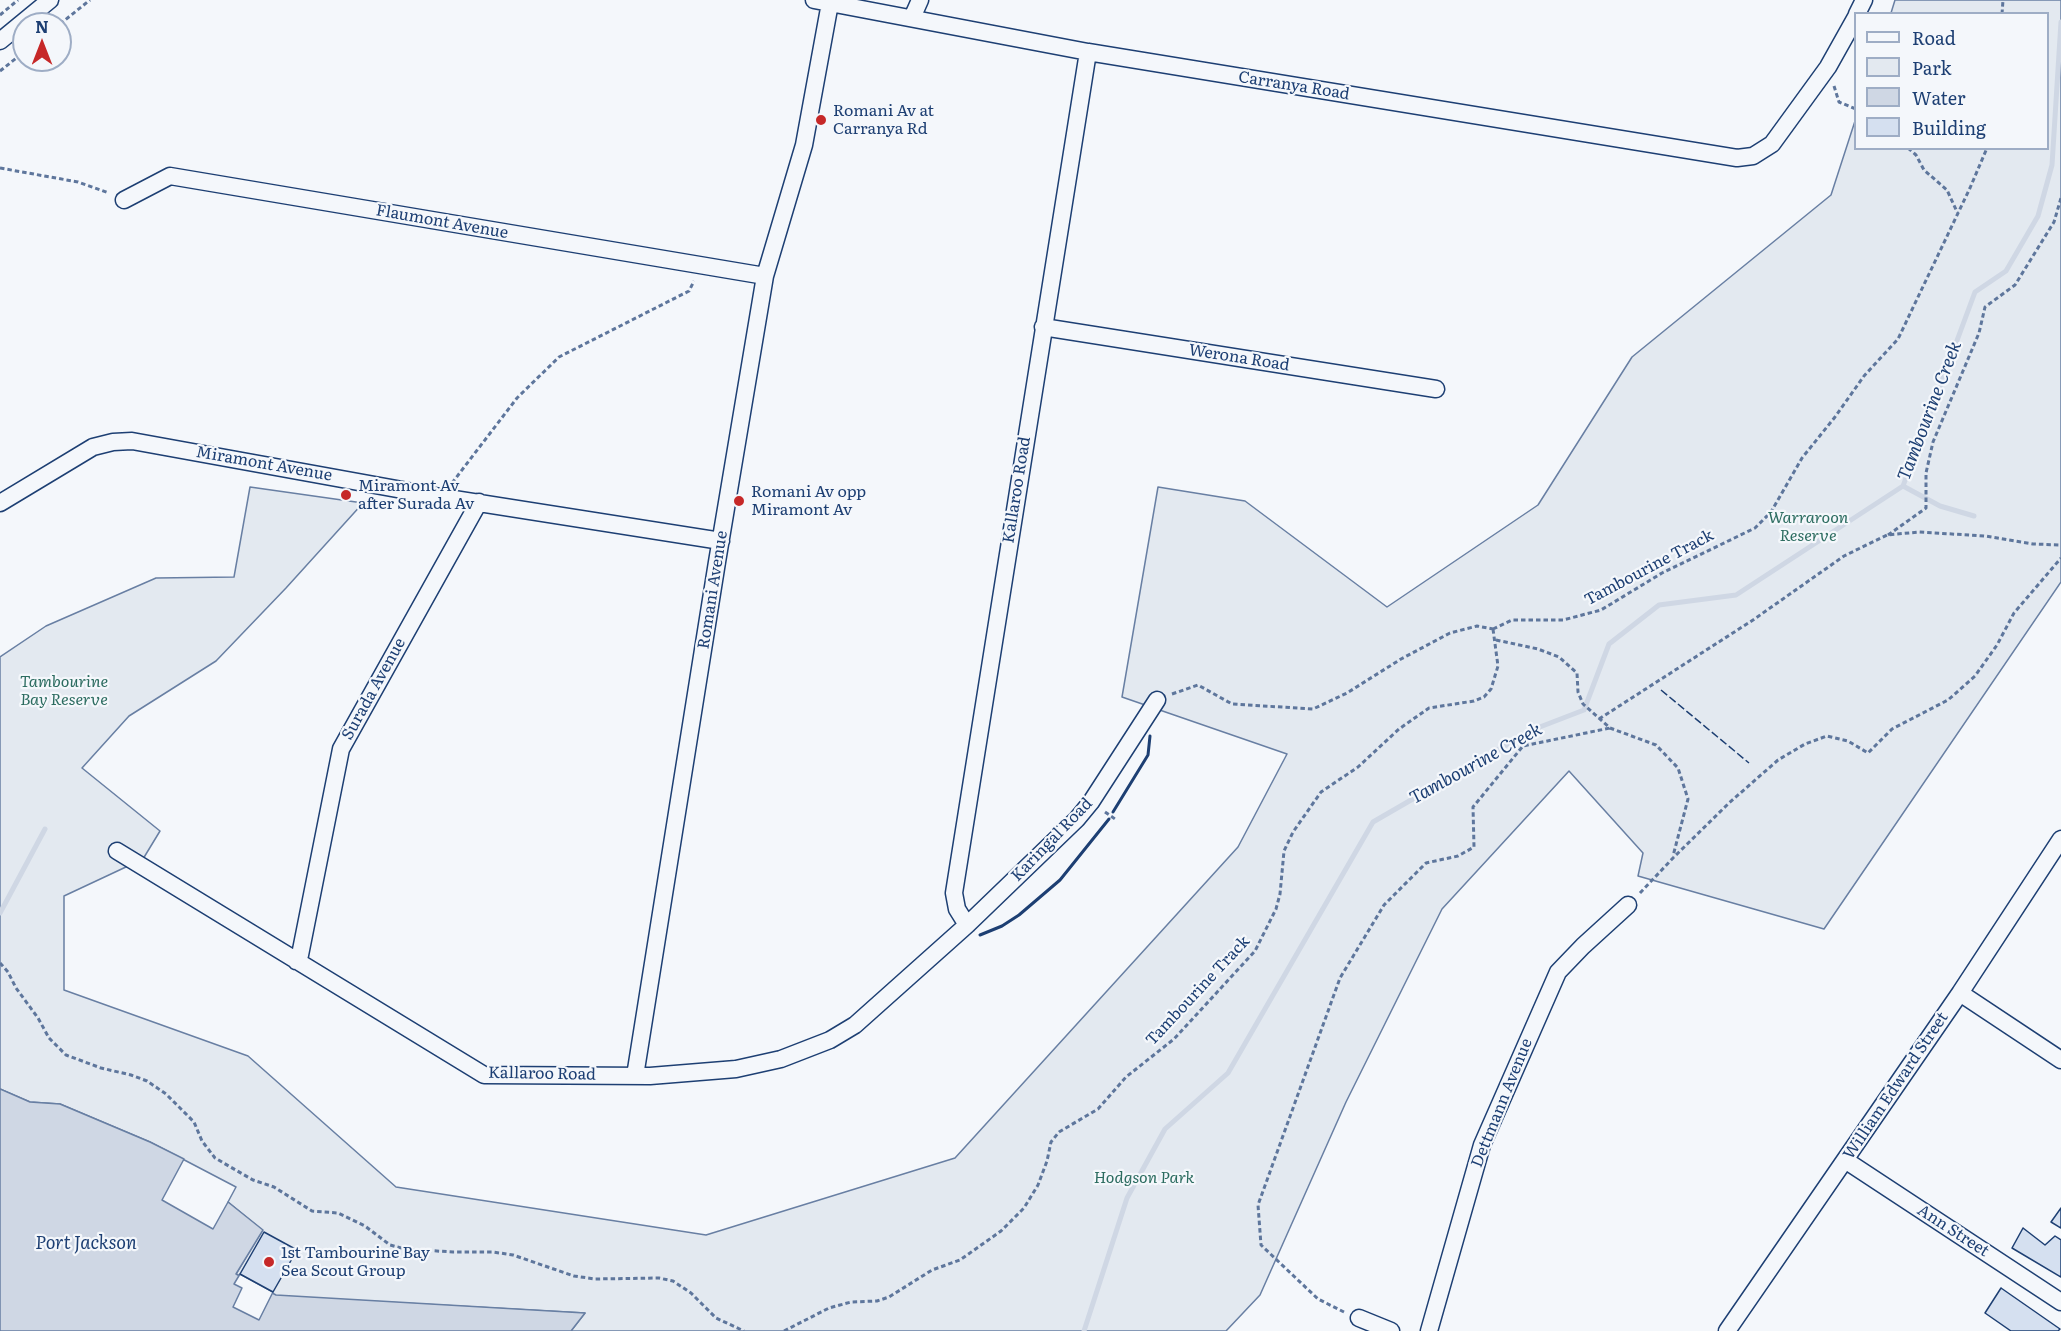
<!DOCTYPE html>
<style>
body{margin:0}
#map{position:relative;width:2061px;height:1331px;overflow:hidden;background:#f4f7fb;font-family:Literata,serif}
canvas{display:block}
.legend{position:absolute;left:1854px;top:12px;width:195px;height:138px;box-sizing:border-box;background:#f4f7fb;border:2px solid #9eadc5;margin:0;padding:8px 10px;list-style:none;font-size:18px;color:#1d3f73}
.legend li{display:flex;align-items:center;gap:12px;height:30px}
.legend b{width:30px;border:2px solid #9eadc5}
.north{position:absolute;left:12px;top:12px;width:60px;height:60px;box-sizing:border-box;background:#f4f7fb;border:2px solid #9eadc5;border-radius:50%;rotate:0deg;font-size:16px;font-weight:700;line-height:24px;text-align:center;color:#1d3f73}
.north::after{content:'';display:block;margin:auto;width:21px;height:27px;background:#c62828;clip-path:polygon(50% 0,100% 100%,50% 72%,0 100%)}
</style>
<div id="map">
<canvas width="2061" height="1331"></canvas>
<ul class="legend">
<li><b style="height:8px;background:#f4f7fb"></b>Road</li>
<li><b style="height:16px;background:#e3e9f0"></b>Park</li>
<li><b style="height:16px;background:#cfd7e4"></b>Water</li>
<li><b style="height:16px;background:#d5e0f0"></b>Building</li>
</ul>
<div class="north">N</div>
</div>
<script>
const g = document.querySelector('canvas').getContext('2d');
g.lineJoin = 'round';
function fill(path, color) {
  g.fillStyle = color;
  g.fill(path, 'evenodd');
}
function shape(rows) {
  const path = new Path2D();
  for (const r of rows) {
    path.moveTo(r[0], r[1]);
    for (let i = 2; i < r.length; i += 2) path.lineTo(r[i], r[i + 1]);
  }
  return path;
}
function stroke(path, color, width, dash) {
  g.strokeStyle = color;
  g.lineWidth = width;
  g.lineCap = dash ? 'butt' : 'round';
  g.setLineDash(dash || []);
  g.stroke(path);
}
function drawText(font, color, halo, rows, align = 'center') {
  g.font = font + ' Literata,serif';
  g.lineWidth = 4.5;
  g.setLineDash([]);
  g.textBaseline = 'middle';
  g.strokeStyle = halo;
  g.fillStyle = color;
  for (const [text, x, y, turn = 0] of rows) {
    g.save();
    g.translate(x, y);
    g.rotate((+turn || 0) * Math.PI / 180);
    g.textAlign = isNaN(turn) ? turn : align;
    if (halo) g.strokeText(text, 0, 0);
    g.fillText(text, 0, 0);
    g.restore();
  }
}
const green = shape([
 [1895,0,2061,0,2061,582,1824,929,1638,876,1643,853,1569,771,1442,909,1346,1102,1260,1295,1226,1331,571,1331,585,1313,276,1296,236,1274,262,1230,228,1202,236,1187,150,1142,60,1104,30,1102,0,1089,0,657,46,626,156,578,234,577,250,487,363,503,286,588,216,661,129,716,82,768,160,831,143,859,64,896,64,990,248,1056,396,1187,706,1235,955,1158,1238,847,1287,754,1122,697,1158,487,1245,501,1387,607,1538,505,1632,357,1831,195,1855,121,1856,148,2048,148,2048,14,1891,13,1895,0]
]);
fill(green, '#e3e9f0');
stroke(green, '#687fa3', 1.5);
const water = shape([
 [0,1089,30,1102,60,1104,150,1142,184,1159,162,1200,213,1229,228,1202,263,1230,236,1274,276,1295,585,1313,571,1331,0,1331,0,1089]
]);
fill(water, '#cfd7e4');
stroke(water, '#687fa3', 1.5);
const pier = shape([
 [240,1274,273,1292,259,1320,233,1307,242,1288,234,1284,240,1274]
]);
fill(pier, '#f4f7fb');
stroke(pier, '#687fa3', 1.5);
stroke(shape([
 [1903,486,1940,506,1974,516],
 [0,913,45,829],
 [1084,1331,1127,1198,1165,1129,1228,1073,1373,822,1532,730,1584,710,1609,644,1659,605,1736,595,1903,486,1975,292,2006,271,2038,216,2052,165,2061,22]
]), '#cfd7e4', 5);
const building = shape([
 [2061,1208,2061,1228,2051,1222,2061,1208],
 [2023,1228,2045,1245,2055,1236,2061,1240,2061,1277,2012,1248,2023,1228],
 [264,1232,297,1250,273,1292,240,1274,264,1232],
 [2001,1288,2060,1329,2058,1331,2011,1331,1985,1313,2001,1288]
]);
fill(building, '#d5e0f0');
stroke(building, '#1d3f73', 1.5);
const street = shape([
 [814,0,1088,52,1737,158,1753,156,1772,144,1828,67,1856,17],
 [1857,14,1864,0],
 [912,18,920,0],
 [0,41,50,0],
 [124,200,170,176,765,276],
 [1043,327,1436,389],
 [0,503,93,447,113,442,132,441,441,497,721,541],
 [117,851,484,1075,650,1076,736,1069,781,1059,830,1040,855,1025,967,925,1077,819,1091,802,1157,700],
 [967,925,957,909,954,893,1088,52],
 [296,961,300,955,341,749,479,502],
 [1960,993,2061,1060],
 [635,1076,717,562,765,276,804,145,830,3],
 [1845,1160,2061,1302],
 [1359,1318,1391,1331],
 [1429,1331,1482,1145,1558,972,1583,946,1628,905],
 [1727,1331,1960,993,2061,839]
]);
stroke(street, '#1d3f73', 19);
stroke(shape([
 [2002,14,2003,0],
 [0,15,18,0],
 [60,24,90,0],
 [0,71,24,52],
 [1834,86,1839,102,1856,109],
 [1908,148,1916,155,1924,170,1947,190,1958,214],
 [0,168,78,182,109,193],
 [452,483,517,398,559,357,689,291,694,281],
 [1888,535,1926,508,1926,473,1933,442,1979,333,1985,307,2015,285,2054,222,2061,198],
 [1493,629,1512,620,1563,620,1601,610,1662,573,1755,528,1771,512,1802,458,1835,417,1864,376,1898,339,1970,188,1987,148],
 [1496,640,1538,649,1559,657,1577,673,1578,692,1583,704,1610,728,1656,745,1678,768,1688,799,1673,856],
 [1172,694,1198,685,1232,704,1313,709,1347,693,1401,659,1450,633,1477,626,1493,629],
 [1599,719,1753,620,1844,556,1887,535,1919,532,1985,536,2033,544,2061,545],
 [1105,812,1115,819],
 [1640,893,1673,858,1729,803,1778,760,1805,744,1827,736,1848,741,1868,753,1892,729,1948,700,1975,676,1997,645,2014,613,2061,558],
 [0,963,8,972,16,988,38,1018,49,1038,66,1055,101,1068,131,1075,147,1081,166,1094,194,1122,202,1141,215,1158,253,1180,274,1187,312,1211,338,1213,365,1226,390,1245,405,1249,453,1252,493,1252,513,1255,574,1276,595,1279,659,1278,673,1281,691,1293,716,1318,744,1331],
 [1344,1312,1318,1299,1261,1245,1258,1205,1340,978,1384,905,1426,863,1458,856,1474,847,1473,807,1523,746,1610,728],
 [784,1331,829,1308,851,1302,877,1301,889,1297,932,1270,960,1260,1001,1231,1024,1208,1038,1185,1047,1161,1051,1142,1059,1132,1098,1109,1126,1077,1174,1039,1255,951,1276,909,1280,894,1284,851,1293,832,1321,792,1358,767,1399,729,1429,708,1474,701,1484,697,1491,689,1498,666,1493,629]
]), '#5e769c', 3, [4.5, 3]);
stroke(street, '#f4f7fb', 16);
stroke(shape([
 [1661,690,1749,763]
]), '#1d3f73', 1.5, [8, 3]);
stroke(shape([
 [1113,812,1148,755,1150,736],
 [980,935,1002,926,1019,915,1060,880,1109,819]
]), '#1d3f73', 3);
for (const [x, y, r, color] of [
 [821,120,6,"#c62828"],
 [346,495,6,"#c62828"],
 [739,501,6,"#c62828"],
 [269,1262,6,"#c62828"]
]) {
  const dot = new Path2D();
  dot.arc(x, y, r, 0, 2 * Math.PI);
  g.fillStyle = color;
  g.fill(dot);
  stroke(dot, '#f4f7fb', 2);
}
drawText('16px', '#1d3f73', '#f4f7fb', [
 ["Carranya Road",1294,86,9],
 ["Flaumont Avenue",442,222,10],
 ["Werona Road",1239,358,9],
 ["Miramont Avenue",264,464,10],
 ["Kallaroo Road",1017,490,-81],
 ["Tambourine Track",1649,568,-28],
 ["Romani Avenue",713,590,-81],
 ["Surada Avenue",374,689,-61],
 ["Karingal Road",1052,840,-46],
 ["Tambourine Track",1198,991,-47],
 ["Kallaroo Road",542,1074,1],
 ["William Edward Street",1896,1086,-56],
 ["Dettmann Avenue",1502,1103,-68],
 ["Ann Street",1953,1231,33]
]);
drawText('16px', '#1d3f73', '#f4f7fb', [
 ["Romani Av at",833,111],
 ["Carranya Rd",833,129],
 ["Miramont Av",358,486],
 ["after Surada Av",358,504],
 ["Romani Av opp",751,492],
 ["Miramont Av",751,510],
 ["1st Tambourine Bay",281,1253],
 ["Sea Scout Group",281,1271]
], 'left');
drawText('italic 16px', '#2c6c60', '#f4f7fb', [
 ["Warraroon",1808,518],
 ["Reserve",1808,536],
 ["Tambourine",64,682],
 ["Bay Reserve",64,700],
 ["Hodgson Park",1144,1178]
]);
drawText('italic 18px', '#1d3f73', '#f4f7fb', [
 ["Tambourine Creek",1930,411,-69],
 ["Tambourine Creek",1476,764,-29],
 ["Port Jackson",86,1244]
]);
</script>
